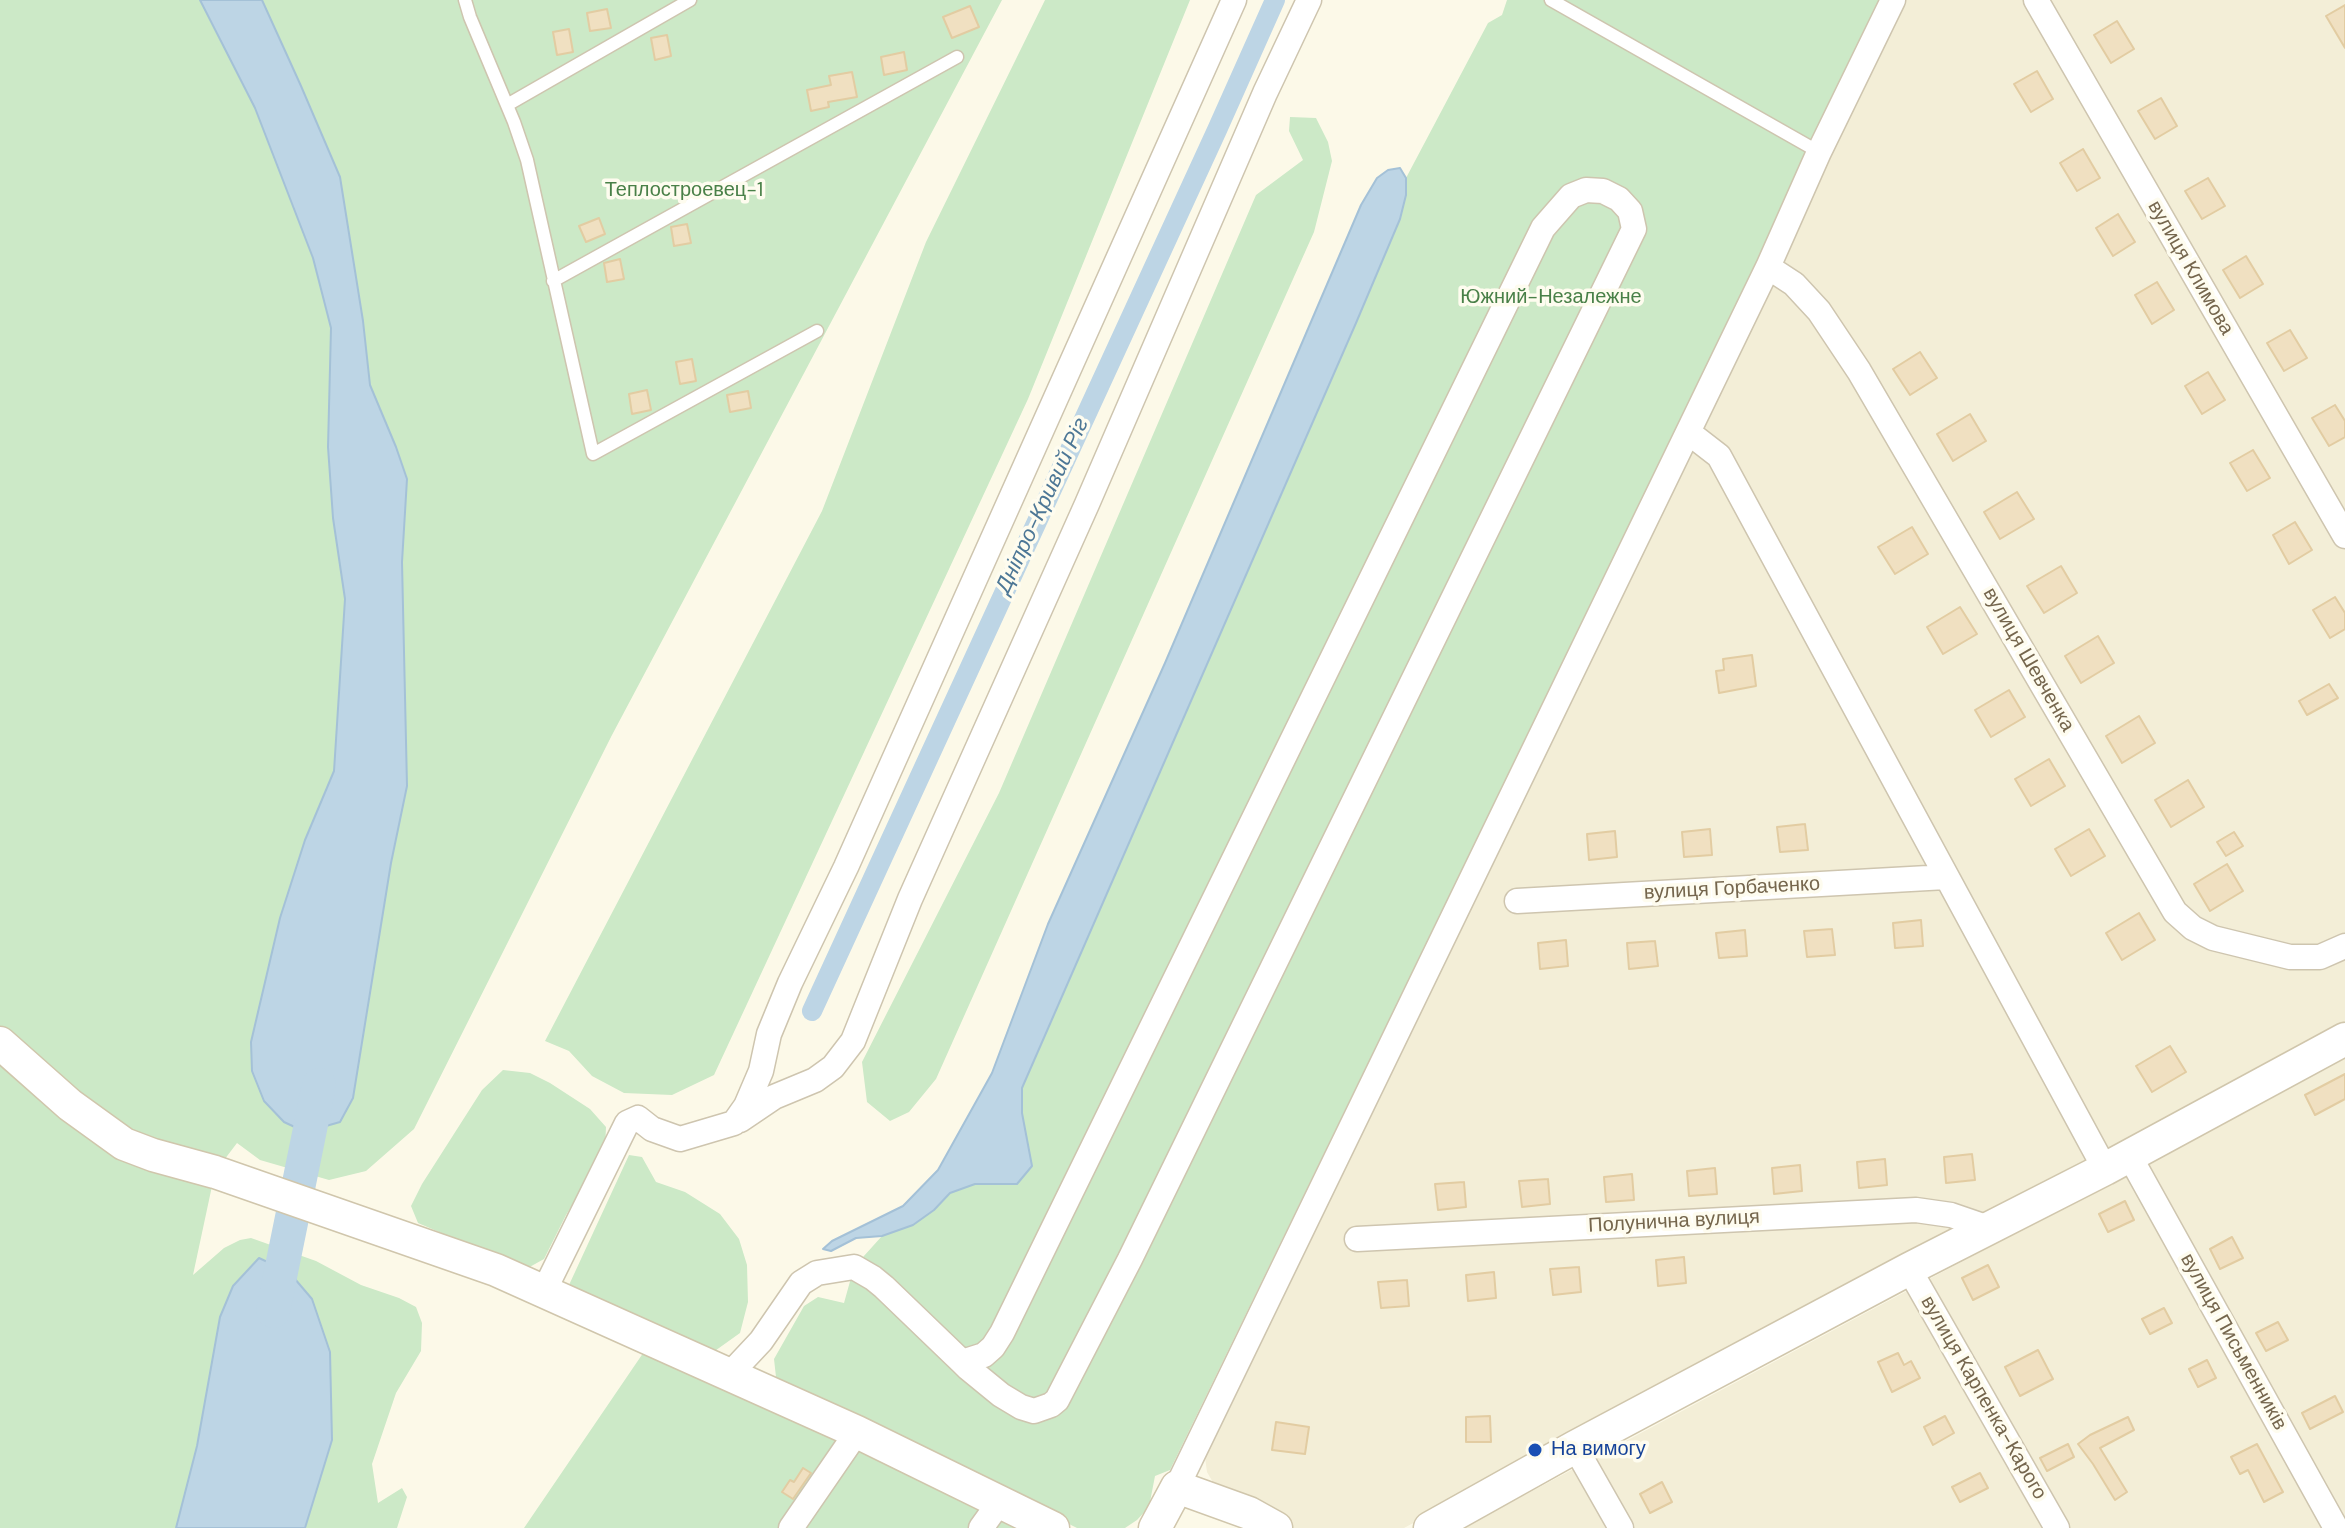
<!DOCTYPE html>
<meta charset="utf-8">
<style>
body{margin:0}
canvas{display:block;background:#fcf9e8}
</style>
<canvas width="2345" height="1528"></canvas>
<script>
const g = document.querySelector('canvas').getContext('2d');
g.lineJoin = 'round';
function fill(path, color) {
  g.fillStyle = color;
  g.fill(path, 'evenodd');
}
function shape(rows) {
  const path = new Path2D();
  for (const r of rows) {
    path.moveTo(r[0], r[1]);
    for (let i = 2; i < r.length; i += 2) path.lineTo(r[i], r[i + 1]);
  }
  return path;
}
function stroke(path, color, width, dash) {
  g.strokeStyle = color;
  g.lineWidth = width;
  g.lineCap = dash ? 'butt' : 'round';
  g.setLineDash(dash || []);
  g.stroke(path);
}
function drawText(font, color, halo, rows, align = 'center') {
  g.font = font + ' "DM Sans",sans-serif';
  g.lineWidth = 7;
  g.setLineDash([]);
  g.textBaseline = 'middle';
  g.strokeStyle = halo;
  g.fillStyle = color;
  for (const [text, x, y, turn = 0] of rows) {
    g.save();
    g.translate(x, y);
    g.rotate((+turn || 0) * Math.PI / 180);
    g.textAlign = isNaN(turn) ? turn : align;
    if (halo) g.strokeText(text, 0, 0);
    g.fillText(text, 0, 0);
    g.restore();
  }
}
fill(shape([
 [1905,0,2345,0,2345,1026,1404,1528,1292,1528,1218,1491,1207,1472,1204,1450],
 [2345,1057,2345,1528,1463,1528]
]), '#f3eed7');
fill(shape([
 [0,0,200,0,255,108,313,258,331,328,328,447,333,518,345,599,334,771,305,840,280,918,252,1042,391,863,407,786,402,562,407,479,396,447,370,385,363,321,340,177,262,0,1002,0,612,735,414,1129,366,1171,329,1180,260,1160,237,1143,215,1172,193,1275,224,1248,240,1240,251,1238,316,1261,361,1285,399,1298,416,1307,422,1323,421,1351,396,1393,372,1464,378,1503,402,1488,407,1497,397,1528,305,1528,332,1440,220,1317,197,1446,176,1528,0,1528],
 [1045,0,1190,0,1028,399,714,1075,672,1095,624,1093,592,1076,569,1051,545,1041,822,511,926,242],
 [1507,0,1893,0,1782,212,1170,1470,1155,1476,1149,1507,1137,1520,1125,1528,1077,1528,776,1377,774,1359,804,1306,818,1297,844,1303,854,1267,882,1236,913,1225,934,1210,950,1193,975,1184,998,1185,1032,1166,1022,1113,1022,1088,1356,323,1400,219,1406,195,1406,178,1488,23,1502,15],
 [1290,117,1316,118,1328,142,1332,161,1314,232,936,1079,909,1112,890,1121,867,1102,862,1062,999,793,1256,195,1303,160,1289,131],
 [503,1070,530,1073,550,1083,590,1109,606,1127,605,1150,566,1215,544,1259,526,1269,418,1223,411,1206,422,1184,482,1090],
 [629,1155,642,1157,656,1182,685,1192,720,1214,739,1239,747,1265,748,1302,740,1333,712,1353,569,1285],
 [652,1340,1053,1528,524,1528]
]), '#cce9c7');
const water = shape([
 [200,0,262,0,301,86,340,177,363,321,370,385,396,447,407,479,402,562,407,786,391,863,353,1098,340,1122,326,1126,299,1129,284,1122,264,1101,252,1071,251,1042,280,918,305,840,334,771,345,599,333,518,328,447,331,328,313,258,255,108,200,0],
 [1400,168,1406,178,1406,195,1400,219,1356,323,1022,1088,1022,1113,1032,1166,1017,1184,975,1184,950,1193,934,1210,913,1225,882,1236,856,1238,831,1251,823,1249,832,1241,903,1206,938,1170,992,1073,1048,924,1165,663,1361,205,1377,178,1388,170,1400,168],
 [259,1258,289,1272,312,1299,330,1352,332,1440,305,1528,176,1528,197,1446,220,1317,233,1286,259,1258]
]);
fill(water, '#bdd5e5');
stroke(water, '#a4c1d7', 2);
stroke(shape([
 [812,1011,1217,130,1275,0]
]), '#bdd5e5', 20);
stroke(shape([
 [273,1311,319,1085]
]), '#bdd5e5', 34);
const building = shape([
 [2345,5,2345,48,2326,16,2345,5],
 [970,6,979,27,952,38,943,17,970,6],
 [607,9,611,28,590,31,587,13,607,9],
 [2117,21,2134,49,2111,63,2094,35,2117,21],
 [569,29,573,52,557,55,553,32,569,29],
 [667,35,671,56,655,60,651,38,667,35],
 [904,52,907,70,884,75,881,57,904,52],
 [2037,71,2053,99,2031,112,2014,84,2037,71],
 [852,72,857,97,828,102,829,107,811,111,807,90,831,85,829,76,852,72],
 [2161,98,2177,126,2155,139,2138,111,2161,98],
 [2083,149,2100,178,2077,191,2060,163,2083,149],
 [2208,178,2225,206,2202,219,2185,191,2208,178],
 [2118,214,2135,242,2113,256,2096,228,2118,214],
 [599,218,605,234,586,242,579,226,599,218],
 [687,224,691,243,674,246,671,227,687,224],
 [2246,256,2263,284,2240,298,2223,270,2246,256],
 [620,259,624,279,607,282,604,263,620,259],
 [2157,282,2174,310,2152,324,2135,295,2157,282],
 [2290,330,2307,358,2284,371,2267,343,2290,330],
 [1920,352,1937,378,1910,395,1893,369,1920,352],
 [692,359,696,381,680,384,676,362,692,359],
 [2208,372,2225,400,2202,414,2185,386,2208,372],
 [647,390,651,410,632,414,629,394,647,390],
 [748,391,751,408,730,412,727,395,748,391],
 [2335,405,2345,421,2345,437,2329,446,2312,418,2335,405],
 [1970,414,1986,441,1953,461,1937,434,1970,414],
 [2253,450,2270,478,2247,491,2230,463,2253,450],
 [2017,492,2034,519,2000,539,1984,512,2017,492],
 [2295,522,2312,550,2289,564,2273,535,2295,522],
 [1912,527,1928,554,1895,574,1878,547,1912,527],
 [2061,566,2077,593,2044,613,2027,586,2061,566],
 [2335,597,2345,613,2345,629,2330,638,2313,610,2335,597],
 [1960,607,1977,634,1943,654,1927,627,1960,607],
 [2098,636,2114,663,2081,683,2065,656,2098,636],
 [1752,655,1756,686,1719,693,1716,671,1724,670,1723,659,1752,655],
 [2329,684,2338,698,2307,715,2299,701,2329,684],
 [2009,690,2025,717,1991,737,1975,710,2009,690],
 [2139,716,2155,743,2122,763,2106,736,2139,716],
 [2049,759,2065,786,2031,806,2015,779,2049,759],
 [2188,780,2204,807,2171,827,2155,800,2188,780],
 [1805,824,1808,850,1780,852,1777,827,1805,824],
 [1710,829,1712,855,1684,857,1682,832,1710,829],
 [2089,829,2105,856,2071,876,2055,849,2089,829],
 [1615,831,1617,857,1589,860,1587,834,1615,831],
 [2234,832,2243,846,2226,856,2217,842,2234,832],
 [2227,864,2243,891,2210,911,2194,884,2227,864],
 [2139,913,2155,940,2122,960,2106,933,2139,913],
 [1921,920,1923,946,1895,948,1893,923,1921,920],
 [1832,929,1835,955,1807,957,1804,931,1832,929],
 [1745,930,1747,956,1719,958,1716,933,1745,930],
 [1566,940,1568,966,1540,969,1538,943,1566,940],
 [1655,941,1658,966,1629,969,1627,943,1655,941],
 [2170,1046,2186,1072,2152,1092,2136,1066,2170,1046],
 [2345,1074,2345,1099,2315,1115,2305,1095,2345,1074],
 [1972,1154,1975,1180,1946,1183,1944,1157,1972,1154],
 [1885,1159,1887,1185,1859,1188,1857,1162,1885,1159],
 [1800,1165,1802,1191,1774,1194,1772,1168,1800,1165],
 [1715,1168,1717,1194,1689,1196,1687,1171,1715,1168],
 [1632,1174,1634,1200,1606,1202,1604,1177,1632,1174],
 [1548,1179,1550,1204,1522,1207,1519,1181,1548,1179],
 [1464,1182,1466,1207,1438,1210,1435,1184,1464,1182],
 [2125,1201,2134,1220,2108,1232,2099,1214,2125,1201],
 [2232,1237,2243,1258,2220,1269,2210,1249,2232,1237],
 [1684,1257,1686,1283,1658,1286,1656,1260,1684,1257],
 [1988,1265,1999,1287,1973,1300,1962,1278,1988,1265],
 [1579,1267,1581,1292,1553,1295,1550,1269,1579,1267],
 [1494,1272,1496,1298,1468,1301,1466,1275,1494,1272],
 [1407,1280,1409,1306,1381,1308,1378,1282,1407,1280],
 [2164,1308,2172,1323,2150,1334,2142,1319,2164,1308],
 [2278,1322,2288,1340,2266,1351,2256,1333,2278,1322],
 [2038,1350,2053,1379,2020,1396,2005,1367,2038,1350],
 [1898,1353,1904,1365,1911,1361,1920,1378,1892,1392,1878,1362,1898,1353],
 [2207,1360,2216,1378,2198,1387,2189,1369,2207,1360],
 [2335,1396,2343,1412,2310,1429,2302,1413,2335,1396],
 [1490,1416,1491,1442,1466,1442,1466,1417,1490,1416],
 [1945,1416,1954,1433,1933,1445,1924,1427,1945,1416],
 [2128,1417,2134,1430,2100,1448,2127,1492,2115,1500,2093,1464,2078,1444,2090,1435,2128,1417],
 [1276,1422,1309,1427,1305,1454,1272,1450,1276,1422],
 [2068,1444,2074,1457,2047,1471,2040,1458,2068,1444],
 [2257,1444,2283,1492,2264,1502,2248,1470,2240,1474,2231,1457,2257,1444],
 [803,1468,811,1473,793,1499,782,1492,790,1480,794,1482,803,1468],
 [1980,1473,1988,1488,1960,1502,1952,1487,1980,1473],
 [1662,1482,1672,1502,1650,1513,1640,1494,1662,1482]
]);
fill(building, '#f0e0c1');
stroke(building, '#e2cca2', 2);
const lane = shape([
 [465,0,470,17,514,122,527,160,593,454,817,331],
 [1551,0,1819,152],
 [507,105,690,0],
 [553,281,957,57]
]);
const street = shape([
 [2036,0,2345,536],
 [1768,267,1794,284,1819,311,1859,371,2175,912,2193,928,2213,938,2290,957,2320,957,2345,946],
 [1688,432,1719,456,2105,1169],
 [1517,901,1946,877],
 [740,1120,774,1097,815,1080,833,1067,853,1041,910,899,1087,504,1265,93,1309,0],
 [2129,1155,2336,1528],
 [1357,1239,1916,1210,1951,1215,1989,1228],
 [1909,1269,2057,1528],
 [544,1291,627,1123,638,1118,652,1129,680,1139,734,1123,746,1106,761,1071,769,1034,790,983,846,867,1234,0],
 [730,1374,761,1341,801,1283,817,1273,854,1267,873,1278,884,1287,962,1362,968,1368,1001,1395,1021,1407,1034,1411,1051,1405,1057,1400,1130,1259,1634,229,1630,211,1619,199,1603,191,1586,190,1571,196,1543,228,1002,1333,993,1347,984,1355,962,1362],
 [1575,1447,1621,1528],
 [1177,1487,1768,267,1819,152,1893,0],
 [791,1528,857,1432],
 [981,1528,999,1503]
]);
const secondary = shape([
 [0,1043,70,1105,124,1144,153,1155,215,1172,496,1270,857,1432,1053,1528],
 [1155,1528,1177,1487,1249,1513,1276,1528],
 [1430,1528,1575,1447,1909,1269,2105,1169,2345,1039]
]);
stroke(lane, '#cec5af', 15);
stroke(street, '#cec5af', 27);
stroke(secondary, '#d0c6ac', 35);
stroke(lane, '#fff', 12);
stroke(street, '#fff', 24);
stroke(secondary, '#fff', 32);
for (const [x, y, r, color] of [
 [1535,1450,8,"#1a4fb4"]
]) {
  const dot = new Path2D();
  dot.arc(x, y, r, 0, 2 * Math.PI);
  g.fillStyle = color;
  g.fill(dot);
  stroke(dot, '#fefcef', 3);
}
drawText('20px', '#498048', '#fefcef', [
 ["Теплостроевец-1",684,191],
 ["Южний-Незалежне",1551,298]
]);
drawText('20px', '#75664d', '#fefcef', [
 ["вулиця Климова",2190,268,60],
 ["вулиця Шевченка",2028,660,60],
 ["вулиця Горбаченко",1732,889,-3],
 ["Полунична вулиця",1674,1222,-3],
 ["вулиця Письменників",2233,1342,61],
 ["вулиця Карпенка-Карого",1983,1398,60]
]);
drawText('20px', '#164399', '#fefcef', [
 ["На вимогу",1551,1450]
], 'left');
drawText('italic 22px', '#4d7796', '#fefcef', [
 ["Дніпро-Кривий Ріг",1043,506,-65]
]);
</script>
